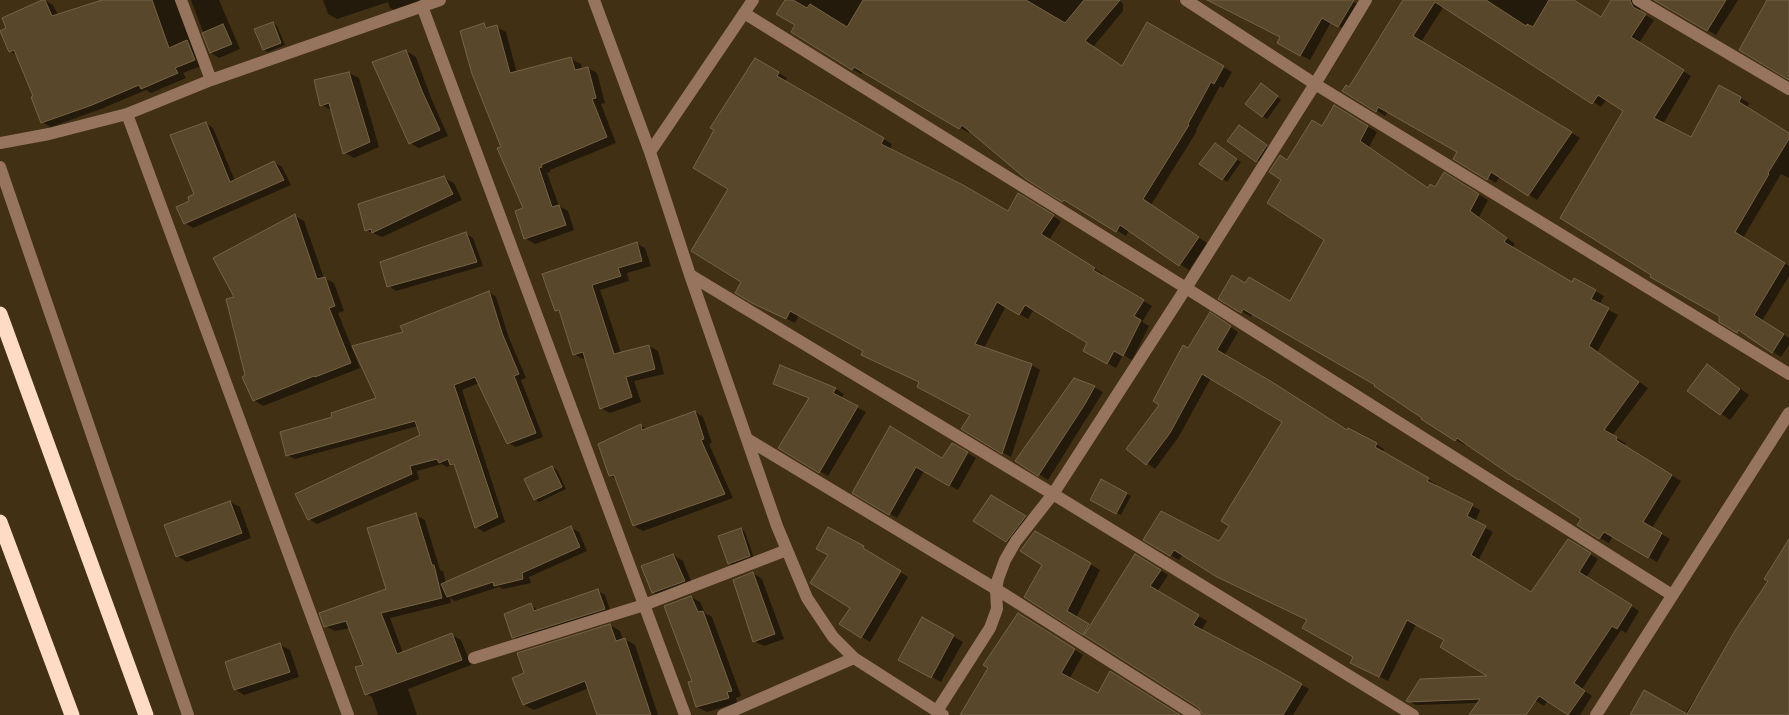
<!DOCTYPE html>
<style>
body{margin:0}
canvas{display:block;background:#413014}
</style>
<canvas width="1789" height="715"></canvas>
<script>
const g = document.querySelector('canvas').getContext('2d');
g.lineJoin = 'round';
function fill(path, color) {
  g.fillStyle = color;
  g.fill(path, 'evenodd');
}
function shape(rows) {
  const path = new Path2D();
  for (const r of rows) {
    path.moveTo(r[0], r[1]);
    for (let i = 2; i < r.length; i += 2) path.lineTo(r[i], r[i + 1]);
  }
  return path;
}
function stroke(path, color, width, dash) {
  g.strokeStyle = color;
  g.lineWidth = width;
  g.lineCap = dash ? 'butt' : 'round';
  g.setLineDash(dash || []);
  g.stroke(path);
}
fill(shape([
 [45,0,53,5,58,15,112,0,183,0,203,65,183,73,186,78,151,93,146,90,101,109,51,127,42,122,35,97,18,56,10,51],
 [191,0,219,0,240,49,219,58,211,53],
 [323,0,421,0,399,13,390,8,388,2,337,19,328,14],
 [787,0,1119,0,1123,4,1123,11,1093,47,1123,67,1148,24,1232,72,1223,88,1220,86,1196,130,1197,131,1151,205,1207,243,1189,270,1129,230,1126,236,1073,204,1072,205,1063,200,970,130,969,133,863,71,861,74,842,63,796,25],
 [1212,0,1351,0,1362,7,1347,31,1331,22,1310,60,1278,43,1282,37],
 [1405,0,1573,0,1601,18,1613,0,1641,0,1638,5,1642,13,1654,20,1639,43,1691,76,1663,124,1692,138,1720,87,1749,103,1747,108,1789,134,1789,178,1781,174,1743,238,1789,266,1789,276,1762,321,1789,338,1789,345,1781,357,1747,335,1746,336,1721,321,1721,315,1625,110,1607,99,1601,107,1444,6,1421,42,1580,138,1537,200,1500,176,1496,183,1454,158,1459,152,1388,111,1385,116,1344,91,1350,89],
 [1656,0,1738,0,1716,35],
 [272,23,277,26,285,45,268,52,264,50],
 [484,25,490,28,496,27,506,32,517,73,571,59,581,64,582,69,588,68,597,73,605,103,601,104,616,143,550,170,550,172,547,173,559,206,568,211,574,230,535,244,525,238,525,209,503,147],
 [406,51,416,57,431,98,448,136,419,148,410,143],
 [764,64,787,78,785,82,892,144,890,149,1008,213,1027,200,1061,221,1049,240,1103,274,1101,276,1152,306,1142,322,1149,326,1132,360,1123,355,1116,368,1085,350,1089,342,1034,309,1028,319,1006,306,984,348,1032,365,1040,370,1011,457,963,429,972,415,921,382,799,315,795,323,762,307,743,282,730,188],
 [349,73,359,78,379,147,354,158,345,153,331,110,322,105],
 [1266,87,1281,100,1267,119,1263,116],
 [1335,107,1377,132,1369,147,1429,189,1435,189,1445,174,1488,200,1479,217,1515,244,1512,248,1572,284,1595,291,1604,296,1599,305,1618,315,1597,352,1648,388,1612,436,1626,443,1624,446,1681,481,1652,528,1670,539,1657,562,1613,536,1609,543,1600,538,1579,525,1583,519,1519,479,1466,443,1465,445,1456,440,1377,384,1253,313,1251,317,1220,298,1246,285,1291,303,1326,239,1283,180,1287,161,1323,128],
 [205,123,213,128,235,181,274,162,282,167,291,185,193,228,185,223,191,202,196,195],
 [1244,129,1270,149,1261,163,1229,141],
 [1219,147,1241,162,1227,182,1223,179],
 [444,178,454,183,462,200,382,237,366,230],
 [295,216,304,221,324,278,334,283,344,311,338,313,360,368,263,406,254,400,247,376,236,298],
 [466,234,473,238,483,266,396,291,389,286],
 [636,243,645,248,651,266,627,273,629,281,600,290,621,353,649,346,658,351,664,374,634,381,641,402,610,413,601,408,586,358,583,359,574,354,561,313,556,310],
 [489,292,496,297,509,338,526,378,521,380,543,437,516,447,508,443,479,383,462,390,505,522,484,532,476,527,456,467,452,465,447,467,442,464,417,471,419,479,317,524,309,519,421,435,418,426,295,459,287,455,334,418,378,399,405,333],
 [1218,319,1238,332,1224,356,1348,431,1349,429,1384,449,1382,453,1436,484,1435,487,1480,510,1475,522,1493,532,1478,561,1532,594,1576,545,1598,559,1586,578,1639,611,1626,633,1621,630,1582,689,1592,696,1580,715,1570,715,1548,700,1544,706,1529,697,1516,715,1470,715,1478,703,1416,705,1408,701,1491,677,1446,640,1416,624,1388,681,1360,667,1355,656,1308,620,1183,554,1179,560,1145,540,1220,543,1230,526,1283,422,1211,378,1178,438,1155,469,1128,449,1161,404,1189,350],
 [1708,365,1749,395,1730,420,1689,390],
 [781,367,836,389,844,394,841,399,866,412,828,476,780,448,810,399,775,383],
 [1094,387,1103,392,1048,480,1017,461],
 [695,412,703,417,712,443,709,444,733,498,643,531,634,526,617,480,610,475,641,426,648,429],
 [890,428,942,460,952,444,976,458,958,490,924,471,897,518,854,493],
 [552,467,557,470,566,489,539,502,535,499],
 [1101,481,1131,496,1121,515,1091,499],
 [991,496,1034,522,1016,546,1007,541],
 [230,502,240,507,251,538,187,562,177,556,166,526],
 [415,515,425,520,440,570,443,571,446,583,571,528,579,532,587,551,529,577,531,583,503,589,499,587,455,601,450,598,451,603,390,618,403,653,452,635,461,640,471,665,408,689,417,715,378,715,372,697,366,694,364,665,350,628,335,631,325,626,387,589],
 [741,529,745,532,754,558,733,566,729,563],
 [828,529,871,552,870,553,908,577,870,642,841,624,852,607,829,555],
 [1035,532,1100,570,1076,618,1091,626,1135,555,1168,575,1157,592,1207,621,1201,631,1265,664,1309,689,1293,715,1204,715,1200,707,1025,597,1044,564],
 [1789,543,1789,715,1632,715,1685,714,1696,697,1698,698,1770,580],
 [673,555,683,561,693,586,662,598,653,592],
 [753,573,762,579,784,639,764,646,754,641],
 [598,591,605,595,611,613,520,641,513,637,531,605,539,611],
 [691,597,700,602,705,613,712,617,741,696,736,698,737,703,707,712,697,707,693,682],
 [922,619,963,642,941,682,900,659],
 [1027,619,1083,655,1063,690,1045,715,963,715],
 [610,625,620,631,623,640,625,639,635,645,658,715,598,715,589,688,534,710,524,705,514,679,525,674],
 [280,645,290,650,299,677,244,695,235,689]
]), '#0007');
const building = shape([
 [42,0,45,0,52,16,102,0,152,0,169,48,187,40,195,60,175,68,178,73,141,89,139,85,92,105,41,123,31,97,33,96,14,50,9,52,0,31,6,28,2,18,42,0],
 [785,0,793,0,807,8,810,4,847,27,863,0,1026,0,1065,23,1084,0,1120,0,1085,41,1122,66,1147,22,1224,66,1214,84,1211,82,1188,124,1189,125,1143,199,1199,237,1179,266,1120,225,1116,232,1064,200,1062,202,1026,179,962,125,959,129,854,67,852,70,791,32,795,25,776,14,785,0],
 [1207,0,1354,0,1338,27,1322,18,1300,56,1277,43,1280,37,1207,0],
 [1403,0,1486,0,1526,26,1527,24,1533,27,1549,0,1574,0,1601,17,1611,0,1630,0,1633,7,1646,14,1631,37,1684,70,1654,118,1691,137,1719,85,1741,97,1739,102,1789,133,1789,139,1768,173,1769,174,1735,232,1785,263,1754,315,1784,334,1772,353,1738,330,1737,333,1719,322,1719,316,1650,277,1651,275,1560,218,1623,111,1598,95,1592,104,1435,2,1413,36,1572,132,1528,196,1491,172,1487,180,1453,159,1457,152,1378,107,1376,112,1342,91,1346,85,1349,87,1403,0],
 [1654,0,1726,0,1707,31,1654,0],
 [1767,0,1789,0,1789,80,1739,50,1767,0],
 [273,22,281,43,263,50,254,29,273,22],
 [484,23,486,28,497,25,510,73,571,57,575,70,588,67,596,98,592,99,607,137,541,165,542,167,539,168,552,207,559,205,566,225,524,239,515,211,523,208,497,148,501,147,472,74,460,31,484,23],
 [223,24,232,44,210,53,202,33,223,24],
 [406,50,422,91,440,130,409,144,372,62,406,50],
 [755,58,779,72,777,76,884,138,881,144,963,185,1008,211,1018,193,1054,215,1041,234,1095,268,1093,270,1144,300,1134,316,1141,320,1123,356,1114,351,1107,364,1083,351,1087,343,1025,305,1019,315,997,302,975,344,1032,364,1002,454,961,429,970,415,917,387,919,382,861,355,863,351,790,311,786,319,752,303,735,293,741,282,691,251,728,189,693,168,714,130,710,128,755,58],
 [349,72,370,142,343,154,329,103,320,106,314,80,349,72],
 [1261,83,1278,96,1262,117,1245,104,1261,83],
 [1334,105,1368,126,1360,141,1428,188,1430,184,1435,187,1444,172,1479,194,1470,211,1507,238,1504,242,1572,282,1574,278,1596,290,1591,299,1609,308,1589,346,1639,382,1604,430,1617,437,1616,440,1672,475,1643,522,1662,533,1648,558,1604,532,1599,539,1577,525,1581,519,1519,479,1518,480,1457,438,1455,441,1421,419,1422,418,1374,386,1375,385,1243,309,1241,313,1218,299,1232,275,1245,283,1249,277,1290,301,1324,240,1267,203,1281,180,1269,172,1280,155,1287,160,1312,120,1322,126,1334,105],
 [206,122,230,182,274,161,284,180,184,224,176,207,189,201,188,197,194,194,170,135,206,122],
 [1239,125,1267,145,1256,162,1227,141,1239,125],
 [1215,143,1237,159,1222,180,1199,164,1215,143],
 [444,176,453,194,372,233,371,229,365,231,358,204,444,176],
 [295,214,317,279,325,277,335,306,329,308,351,363,315,377,314,376,253,401,242,377,245,375,226,299,234,297,213,258,295,214],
 [466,232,477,262,387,287,380,262,466,232],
 [637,242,642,261,618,268,621,276,592,285,614,354,649,345,655,369,626,377,632,397,600,409,583,352,573,355,559,310,555,311,542,274,637,242],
 [489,291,502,333,519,374,514,376,536,433,507,444,475,377,454,385,498,517,475,528,454,464,450,465,448,459,439,463,437,459,410,466,412,474,308,520,295,494,420,435,415,421,286,456,280,432,332,417,331,413,376,398,352,346,403,332,400,326,489,291],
 [1210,312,1231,326,1217,350,1272,382,1347,430,1348,428,1377,443,1375,447,1429,478,1427,481,1473,504,1467,516,1486,526,1471,555,1531,592,1568,539,1591,553,1579,572,1632,605,1617,629,1612,626,1574,683,1585,691,1568,715,1539,696,1526,715,1469,715,1480,699,1408,702,1406,701,1420,679,1487,676,1440,647,1444,640,1407,620,1379,677,1350,663,1353,657,1302,628,1307,620,1217,577,1174,550,1170,556,1143,540,1161,511,1219,541,1229,526,1221,521,1282,422,1202,374,1170,433,1146,465,1126,449,1159,405,1153,401,1183,345,1188,348,1210,312],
 [1707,364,1740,389,1720,415,1687,391,1707,364],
 [780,365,836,388,833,393,858,406,819,473,778,448,809,398,773,384,780,365],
 [1074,378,1095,386,1085,404,1038,476,1015,461,1074,378],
 [695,411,704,439,701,440,725,494,633,526,614,475,609,476,598,444,641,424,642,430,695,411],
 [890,426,942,458,952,443,968,452,949,486,916,467,889,515,852,493,890,426],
 [552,466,562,487,534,500,524,479,552,466],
 [1101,479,1127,493,1116,514,1090,500,1101,479],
 [991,495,1026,516,1006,542,973,521,991,495],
 [230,501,242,533,176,557,164,525,230,501],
 [416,513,432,565,434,565,442,598,381,613,397,654,452,633,462,660,365,695,355,667,363,665,346,621,324,627,319,613,386,589,367,528,416,513],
 [571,526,580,547,522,573,523,579,494,586,493,582,447,597,441,584,571,526],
 [828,527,864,546,863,548,901,571,861,638,839,624,850,608,810,583,828,555,816,549,828,527],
 [741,528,750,556,728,564,718,536,741,528],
 [1035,531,1091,563,1067,611,1089,624,1083,635,1024,597,1042,565,1020,551,1035,531],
 [1789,539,1789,715,1630,715,1644,690,1687,714,1736,629,1768,581,1764,579,1789,539],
 [673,554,685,581,652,593,641,566,673,554],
 [1135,554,1161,570,1150,586,1199,615,1193,625,1265,663,1302,684,1283,715,1203,715,1199,708,1084,635,1135,554],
 [753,572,775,634,753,642,733,580,753,572],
 [598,589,605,609,512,638,504,614,531,603,534,611,598,589],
 [691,596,698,612,703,611,732,691,727,692,729,698,696,707,688,682,692,681,664,606,691,596],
 [1018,613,1075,649,1061,673,1098,693,1110,671,1180,715,960,715,988,668,983,665,1018,613],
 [922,617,954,635,931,678,898,660,922,617],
 [610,624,616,641,625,638,651,715,597,715,585,681,523,705,512,678,524,673,517,653,610,624],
 [280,643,290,672,234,690,225,662,280,643]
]);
fill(building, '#59472b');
stroke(building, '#766346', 1);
stroke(shape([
 [181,0,211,80,440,0],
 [594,0,650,152,690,275,777,526,807,598,833,637,854,658,943,715],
 [1186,0,1315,84,1789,374],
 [1638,0,1789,89],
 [422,6,685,715],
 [744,13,1186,288,1672,595],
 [211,80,127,114,348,715],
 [0,143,49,134,127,114],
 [650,152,753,0],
 [0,167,188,715],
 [690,275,1053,494,1413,715],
 [747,439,996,589,1195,715],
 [474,658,644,605,787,550],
 [937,711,990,628,997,609,996,589,998,579,1005,560,1016,541,1053,494,1186,288,1315,84,1366,0],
 [723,715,854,658],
 [1596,715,1789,413]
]), '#97745d', 12);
stroke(shape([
 [0,314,146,715],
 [0,522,72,715]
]), '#fedbc4', 15);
</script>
